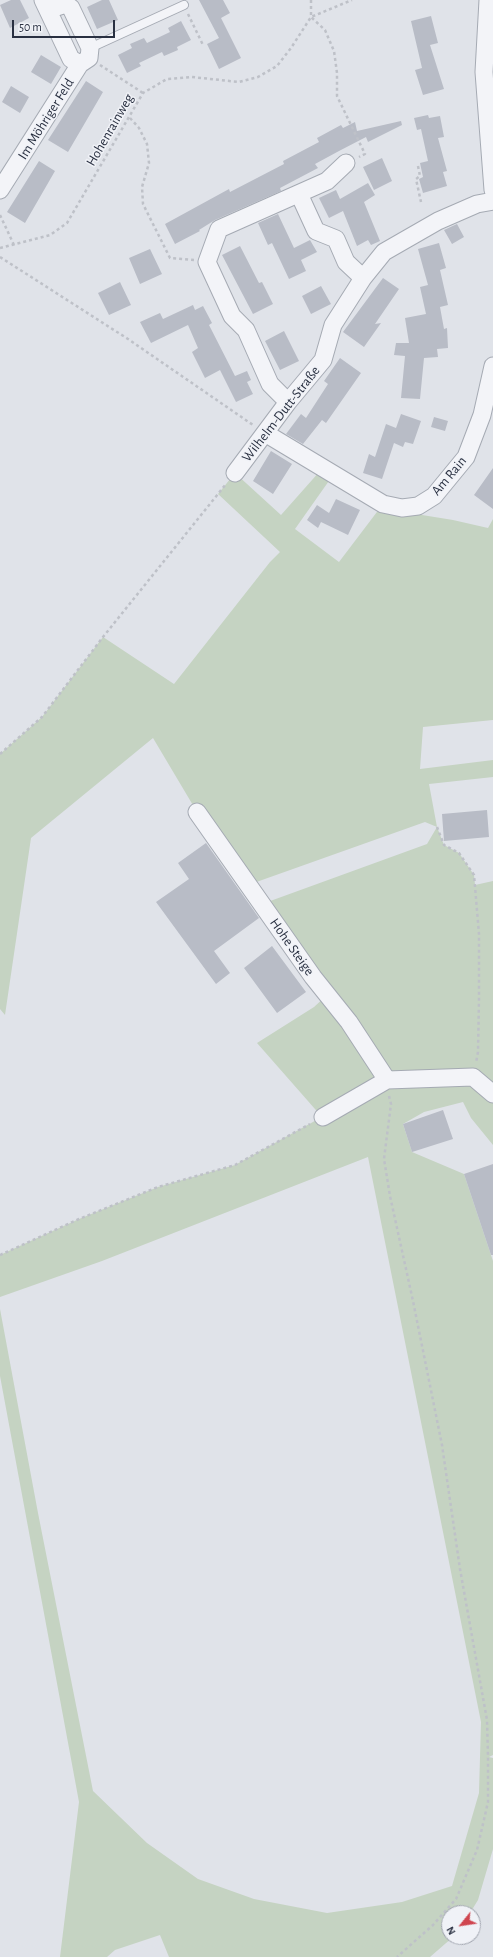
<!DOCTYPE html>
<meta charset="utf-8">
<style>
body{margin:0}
#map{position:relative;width:493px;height:1957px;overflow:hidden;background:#e0e3e9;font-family:"Alegreya Sans",sans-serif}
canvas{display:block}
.north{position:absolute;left:441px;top:1905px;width:40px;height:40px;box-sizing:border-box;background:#f0f2f7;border:1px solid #a0a4ae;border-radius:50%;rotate:240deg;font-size:11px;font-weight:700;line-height:16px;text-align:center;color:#293041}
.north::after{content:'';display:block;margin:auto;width:14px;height:18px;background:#cf454f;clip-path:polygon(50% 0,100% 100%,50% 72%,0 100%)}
.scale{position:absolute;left:12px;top:20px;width:103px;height:18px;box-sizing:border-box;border:2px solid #293041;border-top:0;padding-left:5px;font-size:12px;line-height:14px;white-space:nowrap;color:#293041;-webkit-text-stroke:3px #f0f2f7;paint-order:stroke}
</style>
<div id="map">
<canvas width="493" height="1957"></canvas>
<div class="north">N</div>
<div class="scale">50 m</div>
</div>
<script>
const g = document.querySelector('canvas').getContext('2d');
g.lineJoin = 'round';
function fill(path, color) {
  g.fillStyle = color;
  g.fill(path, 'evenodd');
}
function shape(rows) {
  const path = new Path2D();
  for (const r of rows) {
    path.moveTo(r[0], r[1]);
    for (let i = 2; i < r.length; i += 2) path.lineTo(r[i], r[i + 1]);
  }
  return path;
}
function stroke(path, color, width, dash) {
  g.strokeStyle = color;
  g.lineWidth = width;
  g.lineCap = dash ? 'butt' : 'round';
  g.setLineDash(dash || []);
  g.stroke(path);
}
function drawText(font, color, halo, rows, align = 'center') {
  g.font = font + ' "Alegreya Sans",sans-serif';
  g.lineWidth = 3;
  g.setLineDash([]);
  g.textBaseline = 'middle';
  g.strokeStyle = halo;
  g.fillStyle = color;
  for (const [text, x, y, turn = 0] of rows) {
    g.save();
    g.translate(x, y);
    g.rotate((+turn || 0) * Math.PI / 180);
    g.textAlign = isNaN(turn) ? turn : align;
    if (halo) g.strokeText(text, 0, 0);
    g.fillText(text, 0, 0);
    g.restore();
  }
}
fill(shape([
 [320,471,331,478,295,529,339,562,383,504,422,515,453,520,488,528,493,519,493,720,423,727,420,769,493,760,493,777,429,784,437,827,444,845,459,853,474,875,475,885,493,881,493,1145,471,1118,463,1102,424,1112,403,1124,412,1152,464,1174,493,1261,493,1755,489,1757,493,1758,493,1849,478,1900,470,1913,449,1913,449,1937,453,1937,430,1957,169,1957,160,1935,115,1950,107,1957,60,1957,79,1802,0,1376,0,1309,38,1513,93,1791,147,1843,198,1879,254,1899,327,1913,402,1902,452,1886,479,1793,481,1722,368,1157,102,1261,0,1297,0,1255,79,1219,158,1187,235,1165,322,1117,257,1043,314,1007,327,995,262,904,427,844,437,827,425,822,248,885,197,812,153,738,31,838,5,1015,0,1009,0,754,42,717,103,637,174,684,270,562,280,552,218,494,235,473,281,515]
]), '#c5d3c2');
fill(shape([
 [11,0,20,0,29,18,10,28,0,5],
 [102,0,109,0,118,20,97,29,87,7],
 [199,0,223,0,230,13,221,18,241,58,219,69,207,44,219,38],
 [431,16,438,43,430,45,444,89,423,95,415,70,422,68,411,21],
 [181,21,191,40,177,47,178,50,164,56,162,52,139,63,141,66,127,73,118,55,132,48,130,44,144,38,147,43,170,32,168,28],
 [41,55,61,67,51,84,31,72],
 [86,81,103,92,68,152,48,140],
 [11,86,29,97,20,113,2,102],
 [428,115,429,118,440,116,444,137,438,138,447,171,443,172,447,186,423,193,419,179,423,177,420,163,428,161,421,129,417,130,414,118],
 [401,121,402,125,368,142,366,137,339,151,315,164,318,168,280,188,281,191,215,220,199,230,200,231,175,244,165,224,229,189,230,192,284,164,283,161,319,142,317,138,341,125,343,128,355,122,357,131],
 [382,158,392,181,374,190,363,167],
 [39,161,55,171,25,223,7,212],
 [368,183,375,195,364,202,380,241,371,245,368,240,357,246,343,211,329,218,319,198,336,190,340,199],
 [278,214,294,248,310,240,317,252,301,260,306,271,289,279,272,243,268,245,258,223],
 [457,224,464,237,452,244,444,230],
 [439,243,446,268,440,270,448,305,440,307,444,329,447,328,448,348,437,349,438,357,424,358,420,399,401,398,405,356,394,355,396,343,409,343,405,318,426,314,420,287,428,285,418,249],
 [240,246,259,283,262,282,273,304,253,314,222,255],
 [150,249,162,274,140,284,129,258],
 [383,278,399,289,375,324,381,323,364,347,343,332],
 [120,282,131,305,109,315,98,293],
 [321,286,331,304,311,314,302,296],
 [193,305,195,310,203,306,212,323,209,325,235,376,247,371,251,380,247,382,253,394,236,402,220,370,205,378,192,352,198,348,188,325,151,343,140,322,160,313,163,319],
 [284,331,299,361,280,370,265,341],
 [340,358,361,373,326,423,322,420,303,444,286,434,301,414,306,418,328,384,324,381],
 [401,414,421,421,413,444,405,442,403,447,394,443,382,479,363,473,369,454,375,457,386,424,396,428],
 [434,417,448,421,445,431,431,427],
 [271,451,292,464,273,494,253,481],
 [493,468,493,509,474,495],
 [336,499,360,510,348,535,321,522,318,528,307,520,317,505,329,513],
 [487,810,489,837,444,841,442,814],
 [206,843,259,918,214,951,230,973,216,984,156,902,189,879,178,863],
 [272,946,306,992,277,1013,244,968],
 [443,1110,453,1139,412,1152,403,1124],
 [493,1164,493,1255,491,1255,464,1174]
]), '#b8bcc6');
const lane = shape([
 [90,48,184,5]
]);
const street = shape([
 [43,0,71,59,80,64],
 [488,0,484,72,493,190],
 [0,190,80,64,89,58,90,48,71,8,66,4,48,10],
 [299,194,316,231,336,239,346,262,363,278],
 [288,402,270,384,246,330,232,316,207,262,219,229,327,181,346,163],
 [265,433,383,504,402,508,418,506,434,496,466,457,482,415,493,366],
 [235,473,288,402,323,360,333,325,363,278,384,252,438,221,477,204,493,201],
 [197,812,313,977,349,1022,387,1080],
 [323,1117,387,1080,473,1077,493,1094]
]);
stroke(lane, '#a5aab3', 10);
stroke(street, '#a5aab3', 19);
stroke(shape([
 [311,0,311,17,325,30,334,51,337,73,337,96,365,154,359,157],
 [188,14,203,45],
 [100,65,143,93],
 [130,118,139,128,147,144,149,163,142,187,143,204,170,258,194,260],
 [418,166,420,176,416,179,421,202],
 [0,215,14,245],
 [0,248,50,235,67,223,143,93,167,79,192,77,239,82,258,77,277,66,291,48,311,17,352,0],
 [0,257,128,339,253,425],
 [0,754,42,717,103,637,226,484],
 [437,827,444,845,459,853,474,875,479,934,479,999,478,1052,476,1063],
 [389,1096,391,1104,384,1159,390,1196,413,1301,442,1445,460,1569,487,1720,488,1757,488,1802,477,1850,456,1899,433,1925,397,1957],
 [0,1255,79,1219,158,1187,235,1165,310,1124]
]), '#bec1c8', 2.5, [3, 3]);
stroke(lane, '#f3f4f8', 8);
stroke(street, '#f3f4f8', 17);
drawText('14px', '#293041', '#f0f2f7', [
 ["Im Möhriger Feld",46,119,-58],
 ["Hohenrainweg",110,130,-60],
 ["Wilhelm-Dutt-Straße",281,414,-52],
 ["Am Rain",449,476,-50],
 ["Hohe Steige",292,947,55]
]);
</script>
